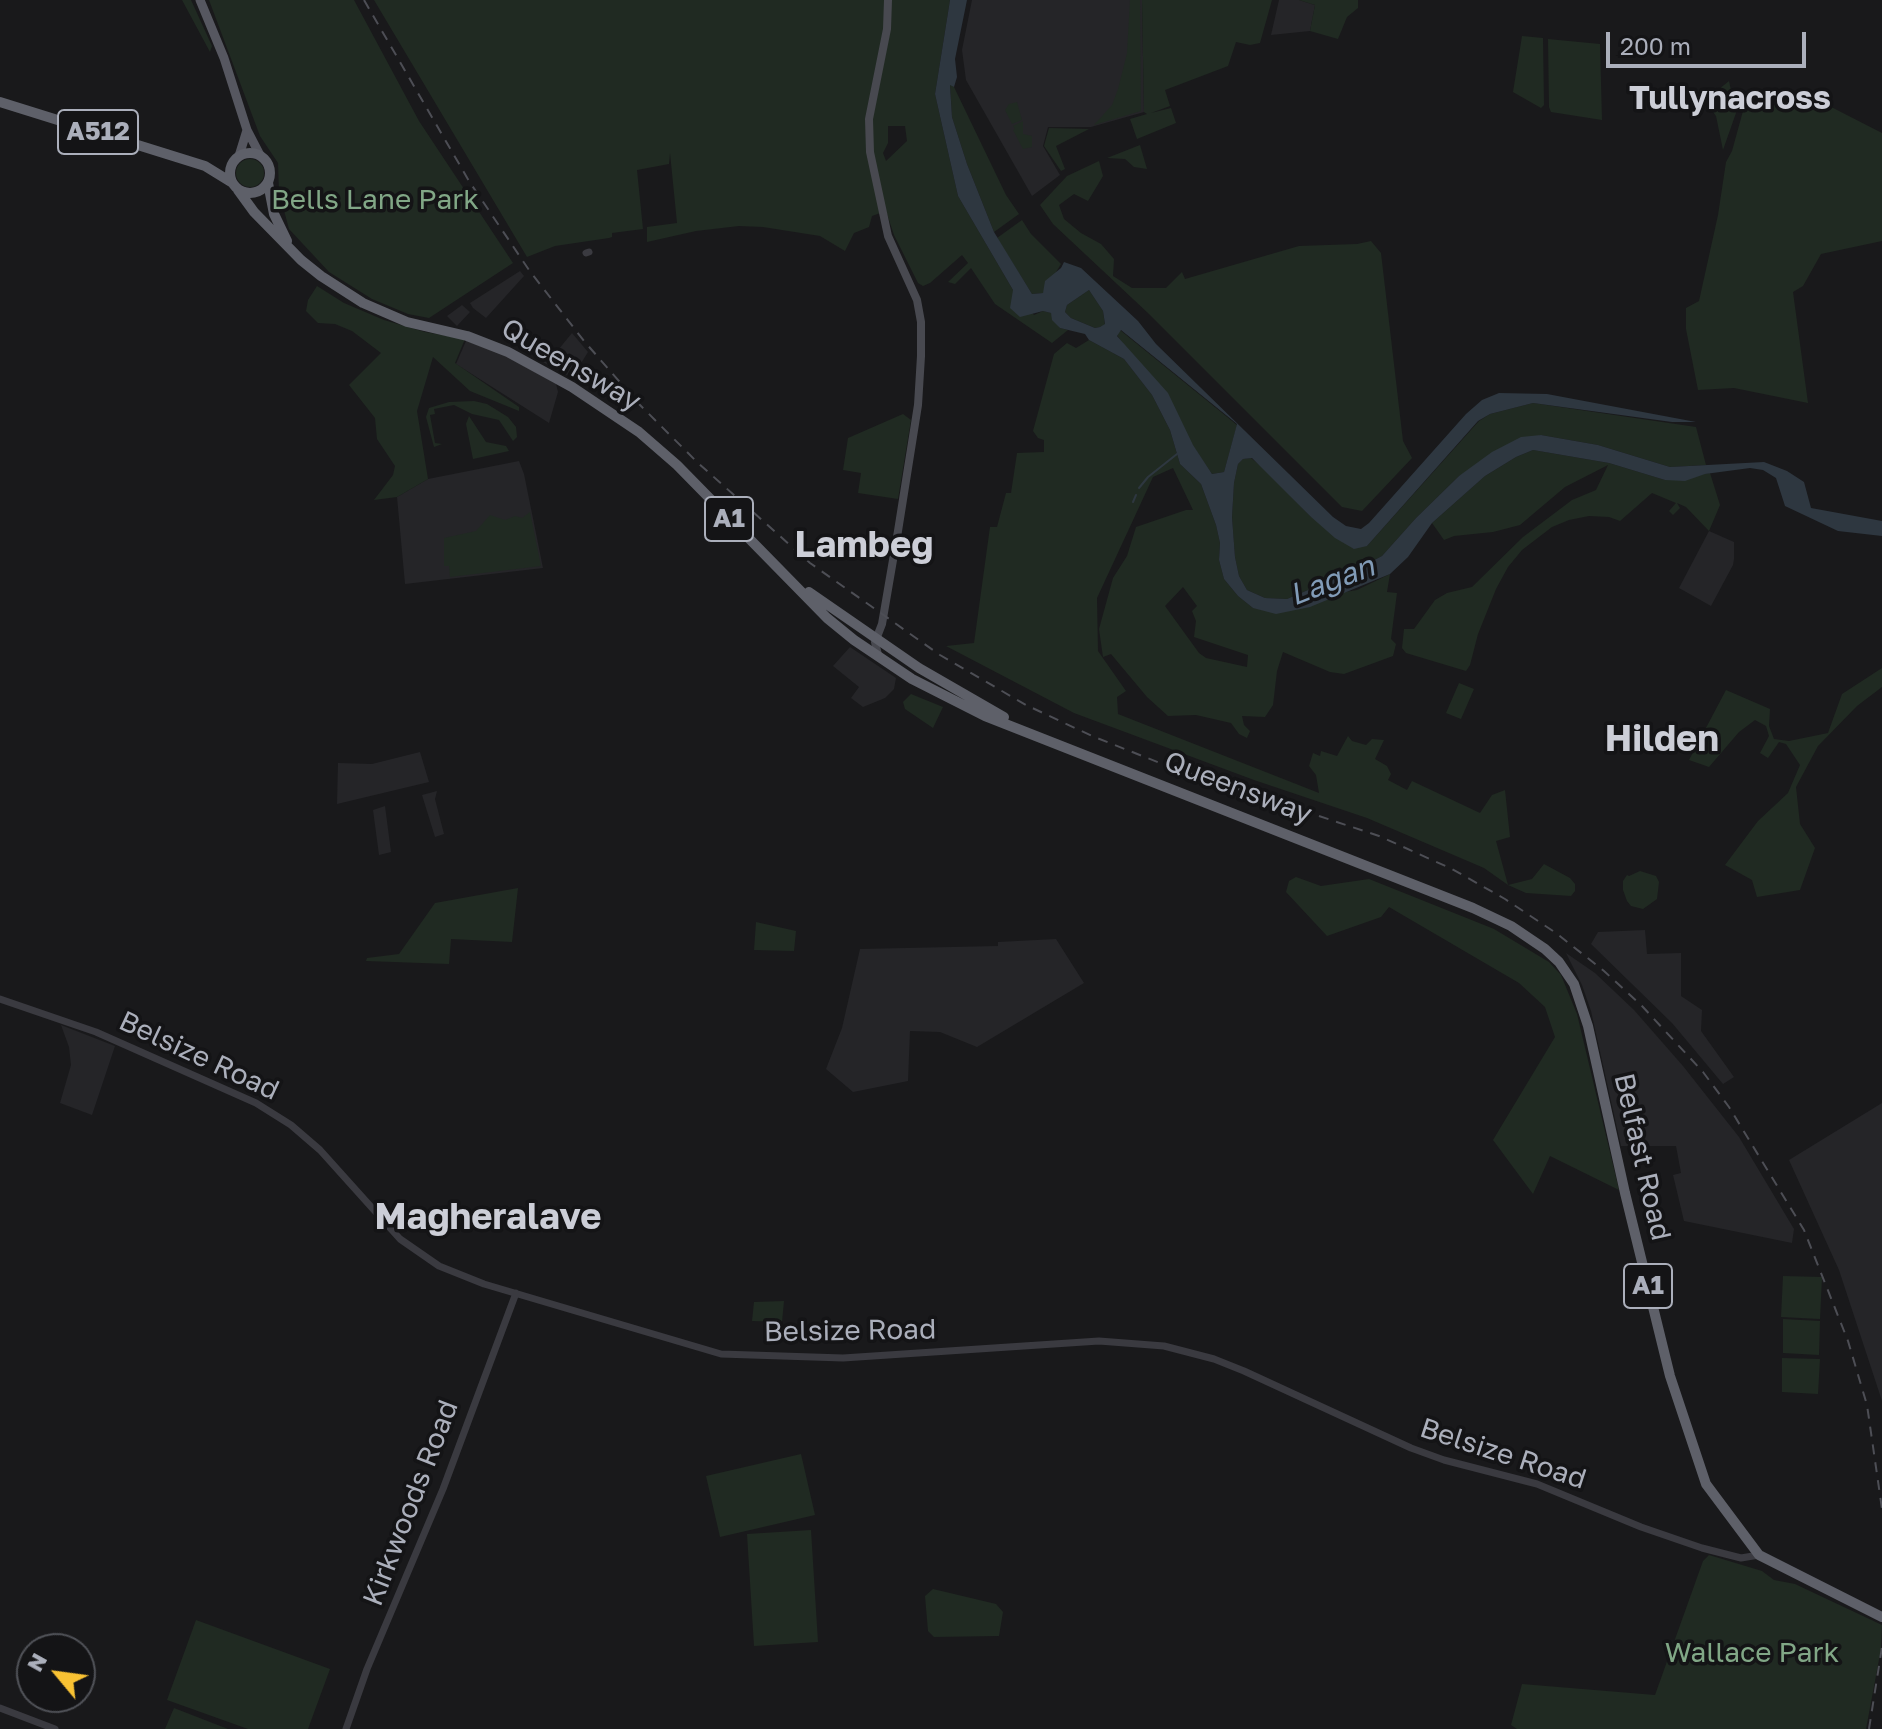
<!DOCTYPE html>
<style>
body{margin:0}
#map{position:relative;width:1882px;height:1729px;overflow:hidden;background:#19191b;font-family:"Golos Text",sans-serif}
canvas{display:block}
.north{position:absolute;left:16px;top:1633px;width:80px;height:80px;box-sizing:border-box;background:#141416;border:2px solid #505258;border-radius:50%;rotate:299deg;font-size:22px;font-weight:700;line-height:32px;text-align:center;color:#abafbb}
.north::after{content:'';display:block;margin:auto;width:28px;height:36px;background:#f9c233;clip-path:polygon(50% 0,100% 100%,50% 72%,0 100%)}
.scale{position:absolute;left:1606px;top:32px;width:200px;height:36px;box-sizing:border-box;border:4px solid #abafbb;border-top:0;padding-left:10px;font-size:24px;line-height:28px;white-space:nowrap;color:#abafbb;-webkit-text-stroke:6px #141416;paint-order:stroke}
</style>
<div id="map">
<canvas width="1882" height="1729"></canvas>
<div class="north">N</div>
<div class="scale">200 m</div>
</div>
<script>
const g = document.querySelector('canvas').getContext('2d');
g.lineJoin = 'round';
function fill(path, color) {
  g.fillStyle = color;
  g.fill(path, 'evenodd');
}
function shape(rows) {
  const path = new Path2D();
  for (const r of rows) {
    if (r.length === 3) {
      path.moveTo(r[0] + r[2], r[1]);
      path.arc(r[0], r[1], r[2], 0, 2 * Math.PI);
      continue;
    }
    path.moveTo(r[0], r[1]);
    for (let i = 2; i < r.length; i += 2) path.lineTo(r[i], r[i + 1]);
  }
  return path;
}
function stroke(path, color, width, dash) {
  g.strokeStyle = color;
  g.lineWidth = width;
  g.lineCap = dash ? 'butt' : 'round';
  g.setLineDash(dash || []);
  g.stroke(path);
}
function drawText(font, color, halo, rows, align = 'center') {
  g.font = font + ' "Golos Text",sans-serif';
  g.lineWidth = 7;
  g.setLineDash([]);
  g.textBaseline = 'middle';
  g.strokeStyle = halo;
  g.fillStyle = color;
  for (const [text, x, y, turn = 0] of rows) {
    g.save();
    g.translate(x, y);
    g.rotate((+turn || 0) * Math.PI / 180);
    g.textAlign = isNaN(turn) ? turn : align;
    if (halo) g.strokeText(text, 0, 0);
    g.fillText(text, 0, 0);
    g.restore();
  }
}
fill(shape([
 [972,0,1142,0,1144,112,1091,127,1048,127,1043,146,1060,175,1032,196,966,80,962,50],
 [1279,0,1299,0,1315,5,1310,31,1271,35],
 [520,271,524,276,486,318,473,308,470,303],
 [462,305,470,312,457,326,447,316],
 [572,333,588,352,572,378,543,362,549,361],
 [466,341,503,354,556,384,558,392,549,423,456,364],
 [519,461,524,474,543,568,405,584,397,497,428,479],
 [1709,531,1734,542,1734,559,1733,565,1711,606,1679,588],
 [850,647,896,678,894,689,885,698,863,707,851,698,859,687,833,666],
 [420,752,429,782,337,804,338,763,372,764],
 [437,791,435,799,444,834,435,837,422,795],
 [385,806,391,852,379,855,373,810],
 [1645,930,1647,954,1681,953,1681,996,1702,1010,1701,1031,1734,1077,1723,1084,1672,1023,1591,944,1598,932],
 [1056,939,1084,983,977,1047,940,1032,910,1031,908,1081,853,1092,826,1069,842,1028,860,949,998,946,998,942],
 [1566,953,1595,973,1634,1010,1683,1066,1739,1137,1794,1229,1792,1243,1684,1221,1673,1175,1681,1173,1676,1146,1621,1146,1591,1011,1582,985],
 [61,1025,115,1046,92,1115,60,1103,71,1065,69,1047],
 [1882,1103,1882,1401,1839,1270,1789,1160]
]), '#252528');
fill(shape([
 [182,0,191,0,212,46,210,52],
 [209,0,354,0,419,121,513,263,429,318,408,314,372,299,329,272,289,229,279,192,278,163,260,136],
 [374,0,950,0,935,94,958,196,1013,290,1034,315,1043,311,1051,313,1060,328,1068,330,1052,343,995,304,971,268,955,284,948,282,968,263,962,255,930,283,923,286,918,283,894,235,886,211,872,216,869,227,854,233,845,251,820,236,763,227,739,226,696,231,647,242,647,227,677,223,670,153,669,164,637,170,643,229,612,233,612,237,609,238,555,246,527,257],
 [888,126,905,126,907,141,886,161,883,153,888,143],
 [1130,0,1140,0,1141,111,1094,125,1112,105,1118,89,1127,53],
 [1142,0,1272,0,1260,43,1250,45,1236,42,1228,66,1165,90,1170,106,1151,113,1171,108,1176,123,1137,139,1130,119,1147,114,1144,112],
 [1299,0,1358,0,1358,8,1347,17,1338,39,1310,31,1315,5],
 [1522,36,1543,38,1544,105,1541,108,1513,92],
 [1548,39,1600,44,1602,120,1551,112,1549,107],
 [1729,81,1736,113,1723,150,1716,116,1706,102,1708,98],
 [950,84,954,87,1006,195,1019,214,994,232,967,164,952,117],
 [1798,90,1882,133,1882,241,1821,254,1803,286,1793,292,1808,403,1734,388,1698,390,1686,329,1686,308,1699,301,1718,215,1726,162,1732,151,1743,111],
 [1017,102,1022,120,1012,124,1005,110,1009,104],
 [1023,121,1023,134,1032,136,1032,147,1023,149,1013,130,1015,129,1013,126],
 [1049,128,1089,129,1056,146,1065,169,1061,171,1044,146],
 [1140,145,1147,169,1134,167,1125,159,1107,158],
 [250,173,14],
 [1099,161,1103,176,1088,201,1074,194,1059,205,1064,219,1081,233,1101,244,1114,259,1113,276,1132,288,1166,288,1182,272,1185,279,1299,246,1357,244,1371,241,1381,253,1403,441,1412,458,1362,511,1342,507,1149,314,1053,224,1040,205,1067,176],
 [1022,220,1031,234,1061,264,1043,293,1032,294,997,238],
 [317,286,344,303,384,320,425,332,465,339,455,363,519,407,519,411,470,391,433,357,417,411,428,479,397,497,374,500,393,475,395,466,377,439,375,418,349,385,381,353,352,331,335,324,318,323,306,311,308,300],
 [1089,290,1103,311,1105,325,1100,327,1095,328,1071,318,1065,312,1067,305],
 [1120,330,1237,425,1224,472,1212,474,1117,335],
 [1089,340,1124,359,1152,395,1170,430,1180,464,1201,484,1216,525,1220,543,1219,560,1224,579,1238,596,1253,608,1357,590,1390,574,1387,592,1397,593,1391,639,1396,644,1393,656,1344,674,1330,672,1283,652,1277,671,1273,705,1265,717,1242,716,1244,725,1250,731,1247,738,1239,734,1231,723,1196,715,1168,716,1147,697,1111,654,1103,657,1099,629,1113,578,1127,556,1136,527,1186,510,1193,510,1173,468,1153,477,1097,598,1098,651,1126,691,1117,697,1118,714,1319,793,1316,775,1309,766,1313,753,1320,756,1321,751,1337,756,1348,736,1352,741,1366,745,1372,739,1384,740,1375,759,1387,766,1391,774,1388,780,1407,790,1412,781,1480,813,1492,795,1505,790,1510,837,1496,841,1508,885,1532,879,1544,864,1570,878,1575,884,1575,891,1571,896,1526,893,1508,885,1484,868,1367,818,1254,780,1074,713,946,646,974,643,990,527,997,527,1006,493,1011,493,1017,453,1044,452,1044,440,1038,438,1033,431,1054,354,1067,343,1076,348],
 [1183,587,1197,606,1192,611,1196,621,1194,637,1248,655,1247,667,1206,658,1199,653,1165,606],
 [474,401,487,404,508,417,516,427,517,437,513,441,499,420,472,414,454,405,434,409,435,414,430,415,435,443,442,444,434,447,426,417,429,408,449,402],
 [1533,403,1696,427,1706,465,1670,467,1598,445,1541,435,1459,476,1416,518,1382,556,1357,569,1287,599,1265,598,1247,590,1239,576,1235,557,1232,517,1234,483,1238,464,1243,459,1251,458,1266,470,1310,516,1367,546,1479,421,1490,414],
 [903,414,911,420,898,499,858,493,861,473,843,470,848,438],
 [469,416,486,442,506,446,509,451,473,459,466,424],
 [1533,450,1609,463,1665,480,1710,473,1720,505,1709,531,1686,507,1677,503,1680,508,1673,515,1669,511,1676,503,1652,493,1620,521,1609,517,1589,516,1569,520,1552,527,1522,550,1508,567,1496,589,1478,634,1470,665,1466,671,1406,653,1402,648,1404,629,1414,629,1435,600,1447,593,1472,587,1523,537,1572,500,1596,490,1608,465,1565,487,1520,525,1493,532,1454,536,1444,540,1432,523,1485,476,1516,457],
 [530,512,541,566,450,577,449,566,444,566,444,538,476,531,490,515,505,520,515,516,522,518],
 [1882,668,1882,687,1857,706,1818,746,1796,787,1800,824,1815,848,1800,890,1757,897,1752,880,1725,865,1758,821,1788,793,1800,765,1786,744,1779,742,1768,758,1760,753,1769,736,1766,726,1755,720,1739,732,1709,767,1689,760,1726,690,1770,709,1769,726,1774,739,1789,741,1828,733,1842,694],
 [1459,683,1474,689,1461,719,1446,713],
 [911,694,943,707,933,728,905,709,903,702],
 [1640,871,1656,876,1659,882,1657,899,1643,909,1631,906,1627,901,1623,890,1623,881,1627,875,1629,876],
 [1296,877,1321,886,1369,879,1494,929,1549,962,1561,975,1577,1014,1619,1190,1550,1156,1533,1194,1493,1140,1555,1037,1545,1007,1519,983,1389,907,1381,917,1327,936,1286,892,1289,881],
 [518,888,512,942,451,939,449,964,366,961,367,958,399,954,435,903],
 [756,922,796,931,794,951,754,950],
 [1783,1276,1822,1277,1820,1319,1781,1317],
 [784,1301,782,1322,752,1321,754,1302],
 [1783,1319,1820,1321,1819,1355,1783,1353],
 [1782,1358,1820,1359,1818,1394,1782,1392],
 [801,1454,815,1515,720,1537,706,1476],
 [811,1530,818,1642,754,1646,747,1534],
 [1709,1555,1762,1571,1774,1580,1795,1584,1882,1625,1881,1649,1866,1729,1517,1729,1511,1725,1522,1684,1655,1695,1703,1561],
 [933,1589,996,1604,1003,1612,999,1636,934,1637,928,1631,925,1596],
 [196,1620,330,1669,308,1729,248,1729,167,1700],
 [174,1708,228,1729,165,1729]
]), '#202a22');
fill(shape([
 [950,0,967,0,955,59,957,77,954,87,950,85,952,117,967,164,994,232,1032,294,1043,293,1045,281,1061,268,1064,262,1081,268,1138,321,1156,344,1333,517,1346,526,1361,529,1369,523,1466,414,1482,400,1499,393,1547,394,1696,422,1672,422,1533,403,1490,414,1478,421,1367,546,1354,549,1335,538,1310,516,1252,458,1243,459,1238,464,1234,483,1232,517,1235,557,1239,576,1247,590,1265,598,1287,599,1357,569,1382,556,1416,518,1459,476,1492,452,1521,437,1541,435,1598,445,1670,467,1764,462,1787,471,1804,482,1811,508,1882,521,1882,536,1838,531,1785,506,1776,478,1763,470,1750,468,1705,474,1685,481,1665,480,1609,463,1533,450,1516,457,1485,476,1432,523,1408,557,1390,574,1310,607,1276,614,1253,608,1238,596,1224,579,1219,560,1220,543,1216,525,1201,484,1180,464,1170,430,1152,395,1124,359,1089,340,1085,334,1060,328,1052,320,1051,313,1043,311,1020,317,1010,308,1013,290,958,196,935,94],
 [1089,290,1103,311,1105,324,1100,327,1095,328,1071,318,1065,312,1067,305],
 [1121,330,1237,424,1224,472,1212,474,1193,445,1168,393,1117,336]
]), '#2e3740');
stroke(shape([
 [1139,488,1148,477,1177,454],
 [1133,502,1136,495]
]), '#2e3740', 2);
stroke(shape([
 [586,253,589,252],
 [0,999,96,1032,256,1103,291,1125,320,1150,400,1239,439,1266,484,1284,721,1354,843,1358,1099,1341,1164,1346,1214,1359,1244,1371,1411,1448,1444,1460,1537,1484,1641,1527,1702,1548,1741,1558,1759,1555],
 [0,1708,55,1729],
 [346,1729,367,1669,443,1489,516,1293]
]), '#3a3a40', 7);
stroke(shape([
 [878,655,875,642,882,624,898,531,918,405,921,356,921,322,917,300,888,236,870,152,869,119,887,29,888,0]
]), '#484950', 8);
stroke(shape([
 [200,0,224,58,247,130,260,155],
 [239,156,247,130]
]), '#565760', 9);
stroke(shape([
 [0,102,205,166,231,182],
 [250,173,20],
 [268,183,274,214,287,241],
 [238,190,254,212,301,260,321,276,363,303,407,322,467,336,508,352,572,387,639,432,677,465,827,618,854,640,912,679,985,716,1473,908,1511,926,1545,949,1559,962,1574,984,1588,1026,1625,1193,1670,1376,1706,1484,1759,1555,1882,1617],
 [809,592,919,668,1004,717]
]), '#5e6069', 10);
stroke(shape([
 [364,0,469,181,529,270,584,341,639,404,697,462,810,563,940,655,1026,705,1092,736,1160,763,1379,836,1452,869,1505,899,1556,933,1604,971,1642,1006,1703,1072,1729,1107,1804,1230,1848,1341,1867,1405,1882,1509],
 [1869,1729,1882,1647]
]), '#4d4e55', 2, [10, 8]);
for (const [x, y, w] of [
 [98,132,80],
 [729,519,48],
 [1648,1286,48]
]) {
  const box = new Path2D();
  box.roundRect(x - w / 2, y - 22, w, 44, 6);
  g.fillStyle = '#141416';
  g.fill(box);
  stroke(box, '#abafbb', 2);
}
drawText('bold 26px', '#abafbb', null, [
 ["A512",98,132],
 ["A1",729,519],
 ["A1",1648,1286]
]);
drawText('28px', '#81a786', '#141416', [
 ["Bells Lane Park",375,200],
 ["Wallace Park",1752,1653]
]);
drawText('28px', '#abafbb', '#141416', [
 ["Queensway",571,365,30],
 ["Queensway",1238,788,21],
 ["Belsize Road",199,1056,25],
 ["Belfast Road",1642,1157,77],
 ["Belsize Road",850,1331,-1],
 ["Belsize Road",1503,1454,18],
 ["Kirkwoods Road",411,1503,-69]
]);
drawText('italic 30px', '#819bb7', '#141416', [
 ["Lagan",1332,581,-21]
]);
drawText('bold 32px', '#ccced7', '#141416', [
 ["Tullynacross",1730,99]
]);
drawText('bold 36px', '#ccced7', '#141416', [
 ["Lambeg",864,546],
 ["Hilden",1662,740],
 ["Magheralave",488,1218]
]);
</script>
